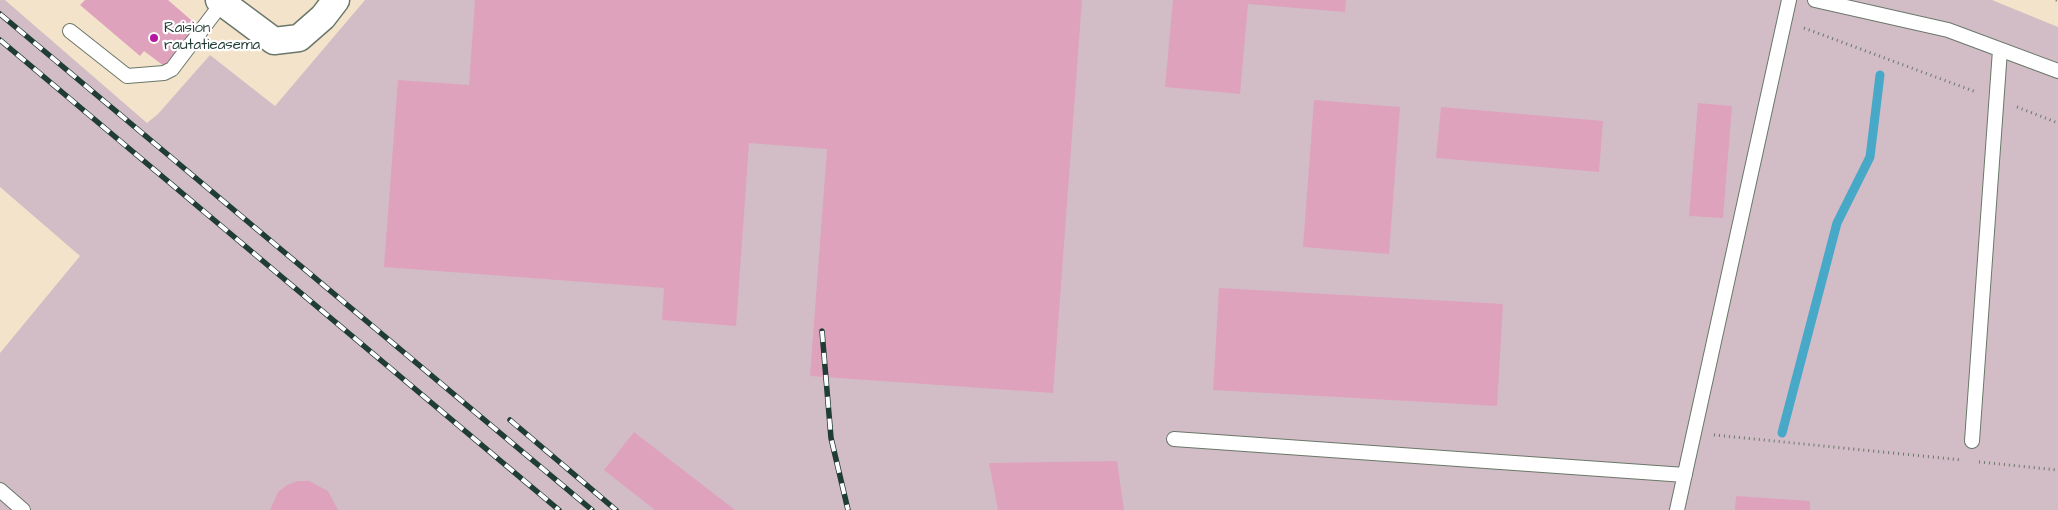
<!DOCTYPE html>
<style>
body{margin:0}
canvas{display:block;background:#f4e3cb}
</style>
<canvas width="2058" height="510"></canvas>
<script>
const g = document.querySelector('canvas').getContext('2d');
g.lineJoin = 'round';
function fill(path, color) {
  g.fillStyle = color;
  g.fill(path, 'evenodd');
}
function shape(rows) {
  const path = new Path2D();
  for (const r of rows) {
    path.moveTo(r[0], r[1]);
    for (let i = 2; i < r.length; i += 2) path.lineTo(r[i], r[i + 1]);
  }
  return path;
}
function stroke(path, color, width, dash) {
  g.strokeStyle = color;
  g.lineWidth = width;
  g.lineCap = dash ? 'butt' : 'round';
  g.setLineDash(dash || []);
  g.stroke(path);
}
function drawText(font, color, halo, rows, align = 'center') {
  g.font = font + ' "Architects Daughter",sans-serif';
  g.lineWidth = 4.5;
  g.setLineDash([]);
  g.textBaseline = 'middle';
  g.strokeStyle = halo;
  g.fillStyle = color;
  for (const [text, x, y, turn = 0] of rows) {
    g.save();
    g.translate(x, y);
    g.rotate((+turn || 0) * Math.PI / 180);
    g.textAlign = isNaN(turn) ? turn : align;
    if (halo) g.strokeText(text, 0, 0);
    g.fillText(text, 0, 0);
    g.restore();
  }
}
fill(shape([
 [0,0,5,0,147,123,158,114,210,55,275,106,365,0,1992,0,2058,27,2058,510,0,510,0,353,80,256,0,187]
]), '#d2bdc6');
stroke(shape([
 [1782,433,1837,223,1870,157,1880,75]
]), '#48a8c7', 9);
fill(shape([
 [85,0,168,0,198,26,164,66,144,51,140,56,80,5],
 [475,0,1082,0,1053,393,810,376,827,149,749,143,736,326,662,320,664,288,384,267,398,80,469,85],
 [1173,0,1346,0,1345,12,1248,4,1240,94,1165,87],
 [1314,100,1400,107,1389,254,1303,247],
 [1698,103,1732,106,1723,218,1689,216],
 [1441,107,1603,121,1599,172,1436,158],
 [1219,288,1503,304,1497,406,1213,390],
 [634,432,735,510,655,510,604,470],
 [1117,461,1124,510,998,510,989,463],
 [298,481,309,481,328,491,338,510,270,510,278,492,287,485],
 [1736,496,1810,501,1810,510,1735,510]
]), '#dfa2bd');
const lane = shape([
 [1815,0,1948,30,2058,71],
 [70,31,127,76,164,73,172,69,222,3],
 [1174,439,1685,475],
 [1972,441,2000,50],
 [0,490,23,510],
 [1677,510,1789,0]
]);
const street = shape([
 [219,0,274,41,299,38,323,17,336,0]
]);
stroke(lane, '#6a7769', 16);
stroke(street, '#6a7769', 29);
stroke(shape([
 [2056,0,2058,1],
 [1804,28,1976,92],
 [2017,107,2058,123],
 [1714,435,1962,460],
 [1979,462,2058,470]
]), '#6a7769', 3, [1, 4]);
stroke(lane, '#fff', 14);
stroke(street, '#fff', 26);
const rail = shape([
 [0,14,592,510],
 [0,40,559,510],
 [822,331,831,438,848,510],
 [510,420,616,510]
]);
stroke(rail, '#1f3d34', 5.5);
stroke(rail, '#fff', 4, [11]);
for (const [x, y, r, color] of [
 [154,38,5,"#b5179e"]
]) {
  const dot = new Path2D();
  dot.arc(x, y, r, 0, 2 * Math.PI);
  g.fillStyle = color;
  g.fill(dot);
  stroke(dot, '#fff', 2);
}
drawText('15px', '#1f3d34', '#fff', [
 ["Raision",164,29],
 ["rautatieasema",164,46]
], 'left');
</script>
